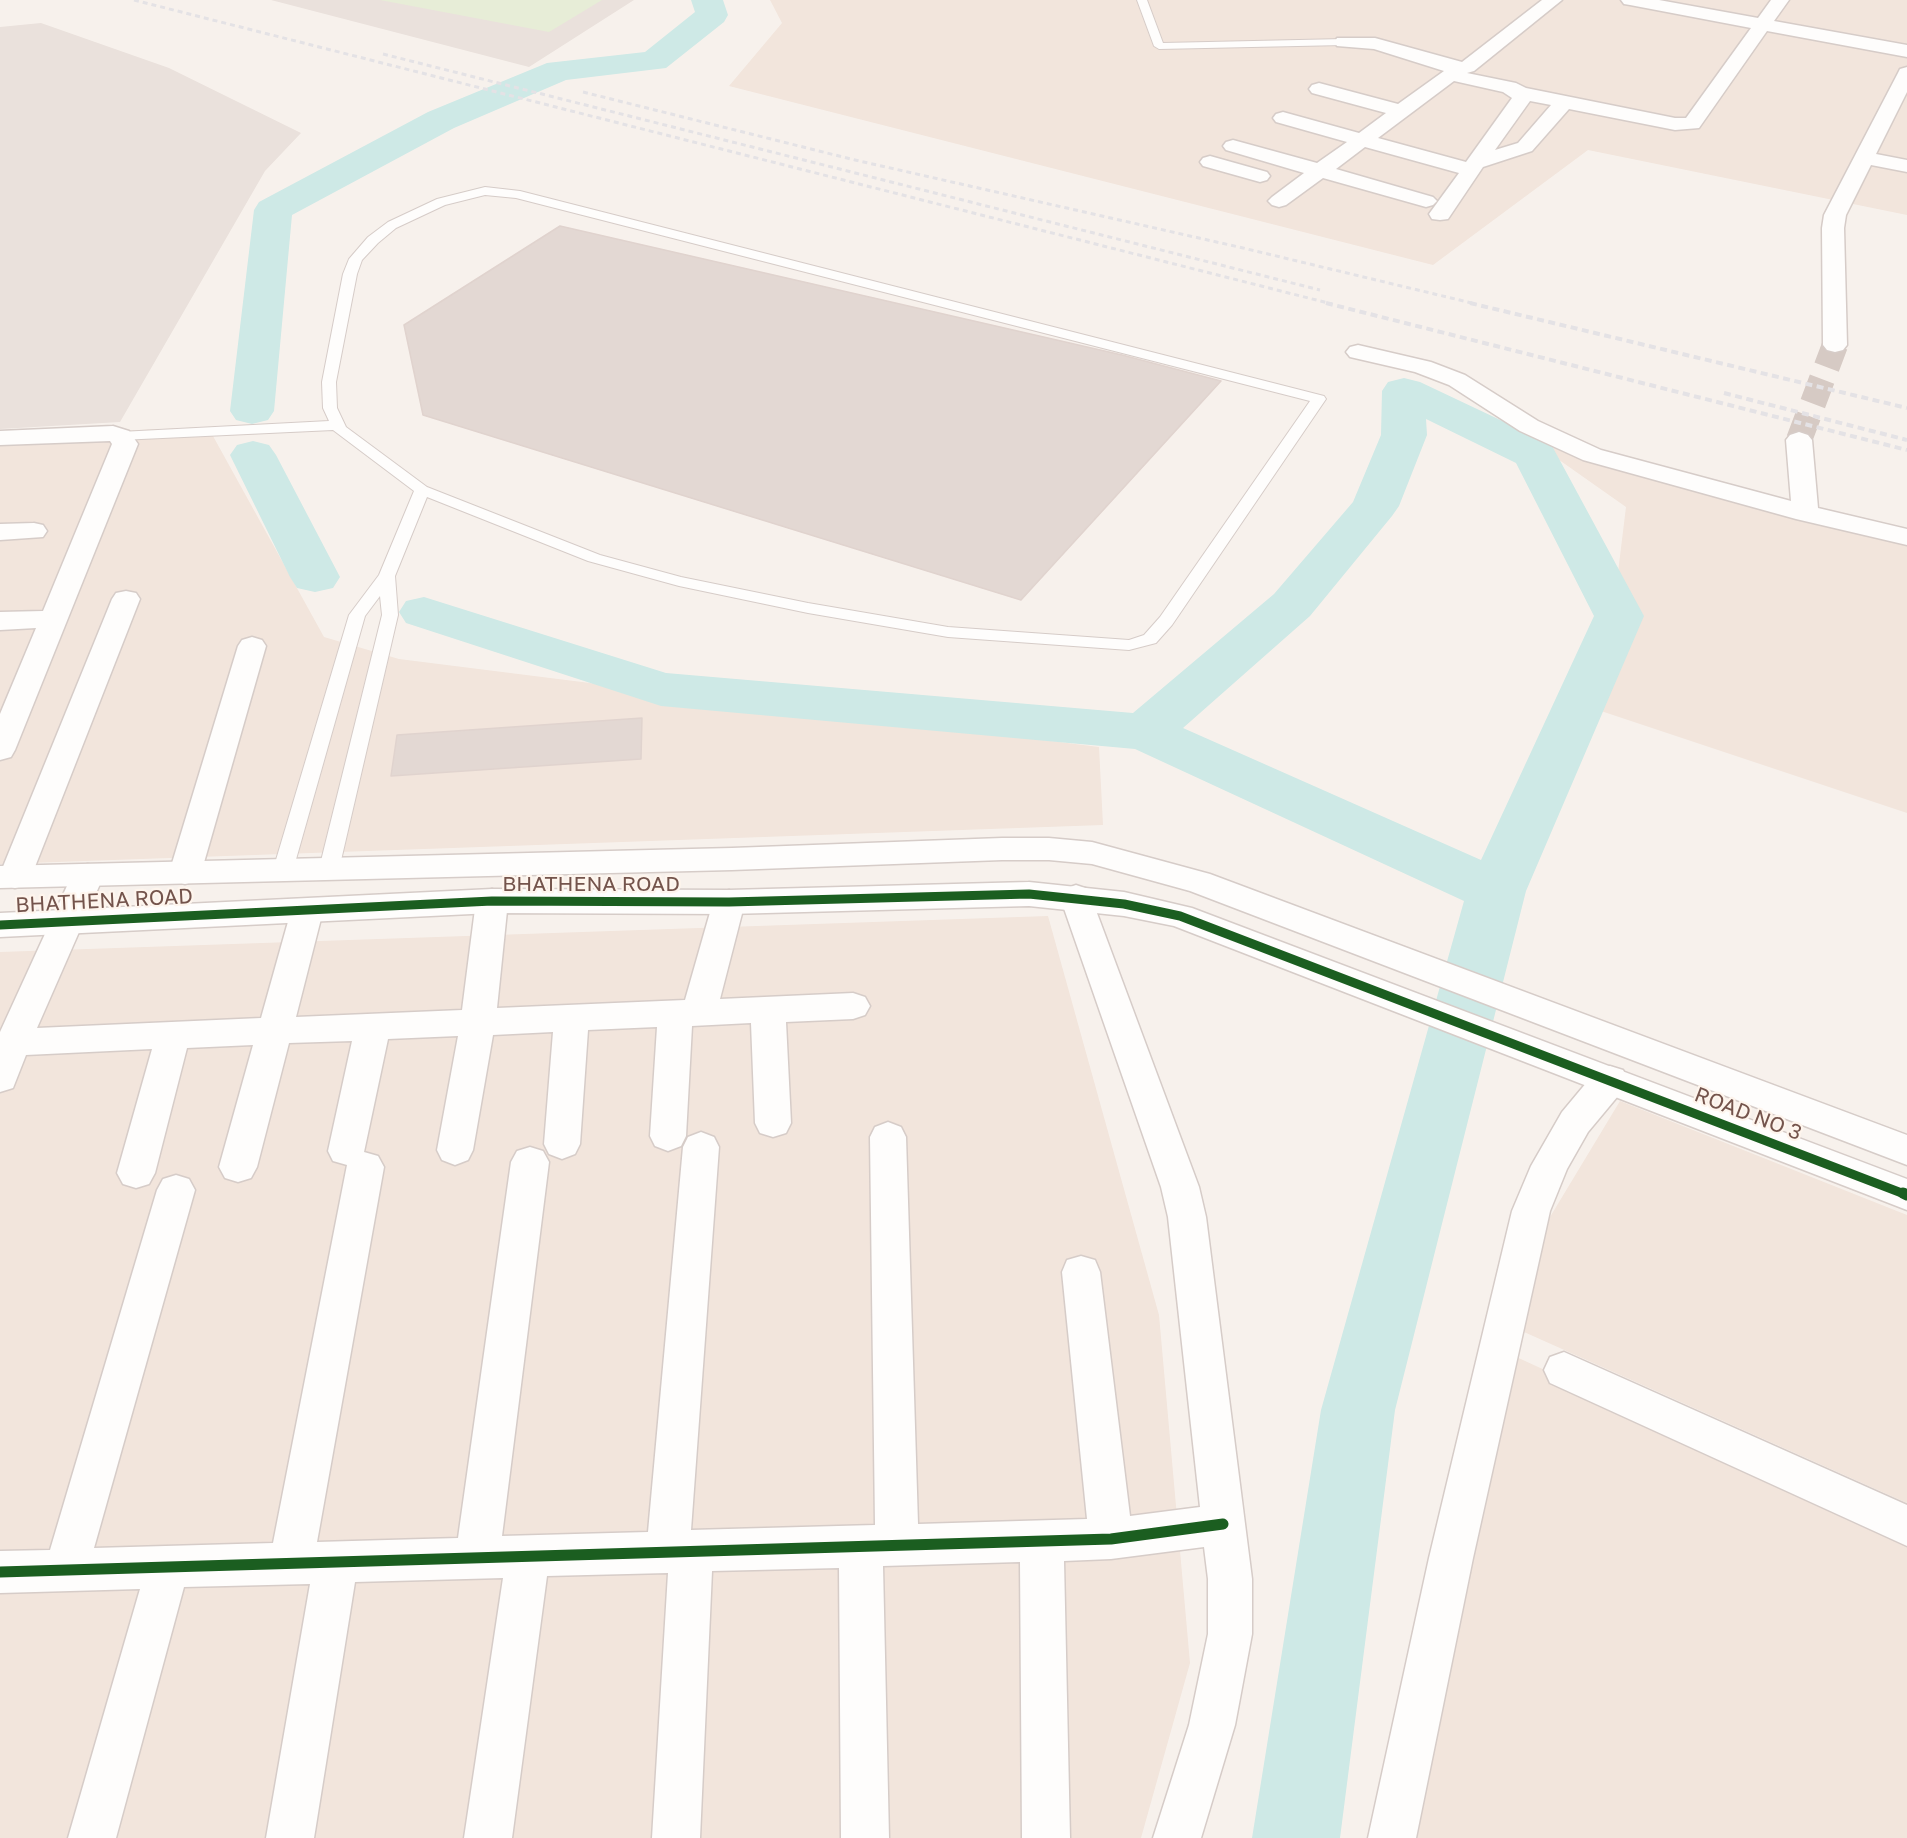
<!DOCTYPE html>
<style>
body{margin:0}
canvas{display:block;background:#f7f1ec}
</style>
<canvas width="1907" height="1838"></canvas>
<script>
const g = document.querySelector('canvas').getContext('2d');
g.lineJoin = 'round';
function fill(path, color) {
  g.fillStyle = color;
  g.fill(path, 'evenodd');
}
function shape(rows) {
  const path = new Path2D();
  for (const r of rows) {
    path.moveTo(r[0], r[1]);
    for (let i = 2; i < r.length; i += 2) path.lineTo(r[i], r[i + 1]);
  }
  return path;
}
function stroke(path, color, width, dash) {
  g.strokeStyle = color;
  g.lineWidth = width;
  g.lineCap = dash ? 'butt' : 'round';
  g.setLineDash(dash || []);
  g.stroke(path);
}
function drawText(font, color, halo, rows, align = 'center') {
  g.font = font + ' "Golos Text",sans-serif';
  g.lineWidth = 4.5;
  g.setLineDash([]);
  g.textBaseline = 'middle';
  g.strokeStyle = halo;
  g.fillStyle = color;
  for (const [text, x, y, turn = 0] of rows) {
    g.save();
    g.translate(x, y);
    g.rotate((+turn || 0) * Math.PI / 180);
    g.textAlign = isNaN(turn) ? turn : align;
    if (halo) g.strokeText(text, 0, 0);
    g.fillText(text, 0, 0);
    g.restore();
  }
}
fill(shape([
 [770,0,1907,0,1907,215,1588,150,1433,265,729,86,782,23],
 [208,427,324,637,399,659,1099,747,1103,825,0,864,0,436],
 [1528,438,1798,518,1907,545,1907,813,1601,711,1626,507],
 [1048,916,1159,1315,1190,1663,1141,1838,0,1838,0,952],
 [1620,1101,1907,1215,1907,1503,1524,1332,1547,1222],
 [1512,1355,1907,1536,1907,1838,1407,1838]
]), '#f2e5dc');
fill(shape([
 [271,0,634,0,529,67],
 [41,23,169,68,301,133,265,171,120,422,0,429,0,27]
]), '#eae1dc');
fill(shape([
 [380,0,602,0,549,32]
]), '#e7edd7');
fill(shape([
 [691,0,723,0,728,15,724,22,666,68,566,80,454,128,292,215,274,411,268,420,252,424,236,420,230,411,254,210,259,202,428,112,547,63,645,52,695,12,691,0],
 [1404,378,1420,382,1551,444,1644,616,1526,891,1395,1410,1340,1838,1252,1838,1321,1410,1464,901,1135,749,661,706,406,623,399,612,406,601,424,597,666,673,1133,713,1274,594,1353,502,1381,435,1382,391,1388,382,1404,378],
 [1426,419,1516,463,1594,616,1481,860,1183,728,1310,616,1392,516,1399,506,1427,435,1426,419],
 [253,441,269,445,276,455,340,577,333,588,315,592,297,588,290,577,230,455,237,445,253,441]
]), '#cee9e6');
const building = shape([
 [560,226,1122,355,1221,381,1021,600,423,415,404,325,560,226],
 [642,718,641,759,391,776,397,735,642,718]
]);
fill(building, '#e3d8d3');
stroke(building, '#e0d3ce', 1.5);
stroke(shape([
 [1799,440,1835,345]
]), '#d6cac4', 26, [26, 13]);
const service = shape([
 [1137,0,1147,0,1163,43,1344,39,1349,42,1344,45,1159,49,1154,46,1137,0],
 [485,187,520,191,1324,396,1326,399,1172,625,1156,643,1129,650,948,637,808,613,679,586,588,561,427,497,395,576,398,615,339,869,336,874,329,876,322,874,319,869,382,615,380,596,365,616,293,870,290,875,283,877,276,875,273,870,349,615,379,575,414,491,333,430,120,440,113,436,120,432,329,421,323,408,322,382,343,274,349,259,368,237,388,222,437,199,485,187],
 [485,195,516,198,1310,401,1160,617,1144,635,1129,640,948,627,808,603,681,577,600,555,427,487,346,427,337,408,336,382,357,274,362,260,378,243,396,228,445,205,485,195]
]);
const minor = shape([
 [1542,0,1562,0,1474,71,1467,73,1516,83,1526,88,1675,118,1686,118,1751,28,1630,5,1624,4,1621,0,1659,0,1758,18,1771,0,1789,0,1774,21,1907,45,1907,57,1767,31,1699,128,1675,130,1569,109,1532,151,1483,167,1448,219,1440,220,1432,219,1429,214,1459,173,1365,147,1336,169,1433,197,1437,201,1433,205,1426,207,1323,178,1286,205,1279,207,1272,205,1268,201,1272,197,1304,173,1226,150,1223,146,1226,142,1233,140,1317,163,1347,142,1276,122,1273,118,1276,114,1283,112,1359,133,1386,113,1312,93,1309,89,1312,85,1319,83,1398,104,1444,71,1374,49,1337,46,1335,42,1337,38,1375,38,1462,62,1542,0],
 [1454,81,1503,92,1512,98,1466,162,1378,138,1454,81],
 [1530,101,1551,105,1518,143,1495,150,1530,101],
 [1907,67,1907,92,1876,154,1907,160,1907,172,1871,165,1846,215,1844,228,1847,345,1843,350,1835,352,1827,350,1823,345,1822,228,1824,215,1898,73,1900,69,1907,67],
 [1210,156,1267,172,1270,176,1267,180,1260,182,1203,166,1200,162,1203,158,1210,156],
 [1358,345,1431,362,1465,375,1538,421,1601,450,1791,501,1786,440,1790,435,1799,432,1808,435,1812,440,1818,508,1907,529,1907,545,1796,519,1583,460,1520,431,1449,385,1415,372,1350,357,1346,352,1350,347,1358,345],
 [113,426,129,431,138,444,15,750,11,757,0,760,0,714,36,628,0,630,0,612,43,611,112,444,110,441,0,445,0,431,113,426],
 [34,523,43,525,47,531,43,537,0,540,0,524,34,523],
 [126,591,136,593,140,599,31,877,26,885,15,888,4,885,0,874,112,599,116,593,126,591],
 [252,637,262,640,266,646,201,873,196,881,185,884,174,881,169,873,238,646,242,640,252,637],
 [88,864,99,867,104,875,37,1028,261,1018,291,911,295,903,307,899,319,903,323,911,296,1017,462,1010,476,901,480,893,492,889,504,893,508,901,497,1008,685,1000,713,902,717,894,729,890,741,894,745,902,720,999,853,993,865,997,870,1006,865,1015,853,1019,786,1022,791,1123,786,1133,773,1137,760,1133,755,1123,751,1023,692,1026,686,1136,681,1146,668,1151,655,1146,650,1136,657,1027,588,1030,580,1144,575,1154,562,1159,549,1154,544,1144,553,1032,493,1035,473,1150,468,1160,455,1165,442,1160,437,1150,458,1036,388,1039,364,1152,378,1156,384,1167,317,1542,458,1538,511,1162,517,1151,530,1147,543,1151,549,1162,502,1536,648,1532,683,1147,688,1137,701,1132,714,1137,719,1147,691,1530,875,1525,870,1137,875,1127,888,1122,901,1127,906,1137,918,1524,1087,1519,1062,1272,1067,1260,1081,1256,1095,1260,1100,1272,1130,1516,1200,1507,1168,1217,1161,1187,1060,897,1064,889,1076,885,1088,889,1199,1187,1206,1217,1252,1579,1252,1634,1235,1725,1201,1838,1153,1838,1189,1725,1208,1634,1208,1579,1204,1547,1111,1559,1064,1561,1070,1838,1022,1838,1020,1562,883,1566,889,1838,841,1838,839,1568,712,1571,700,1838,652,1838,668,1573,547,1576,512,1838,464,1838,503,1578,355,1582,314,1838,266,1838,310,1584,184,1587,116,1838,68,1838,140,1589,0,1593,0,1551,50,1550,157,1190,163,1179,176,1175,189,1179,195,1190,94,1548,273,1543,347,1165,333,1161,328,1151,352,1041,289,1043,257,1167,251,1178,238,1182,225,1178,219,1167,253,1045,187,1048,155,1173,149,1184,136,1188,123,1184,117,1173,152,1049,26,1055,13,1088,0,1092,0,1032,72,875,77,867,88,864],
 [1610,1066,1623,1070,1628,1080,1623,1090,1588,1132,1567,1169,1550,1211,1473,1558,1416,1838,1368,1838,1429,1558,1512,1211,1531,1166,1562,1112,1597,1070,1610,1066],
 [1564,1352,1907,1505,1907,1546,1550,1383,1544,1370,1550,1357,1564,1352]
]);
const tertiary = shape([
 [1002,838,1049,838,1092,842,1210,874,1907,1135,1907,1165,1190,891,1092,864,1049,860,1002,860,732,870,0,888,0,866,732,848,1002,838],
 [1029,882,1124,892,1192,908,1907,1179,1907,1210,1174,926,1124,916,1029,906,729,914,492,913,0,937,0,913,492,889,729,890,1029,882]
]);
stroke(service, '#d6ccc8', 2);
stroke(minor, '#d6ccc8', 3);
stroke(tertiary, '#d6ccc8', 3);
fill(service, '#fefdfc');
fill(minor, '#fefdfc');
fill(tertiary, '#fefdfc');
stroke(shape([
 [134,0,1332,304],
 [383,54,1320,290],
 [583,92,855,160,1243,248,1476,304]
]), '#e4e2e5', 3, [5, 4]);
stroke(shape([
 [1326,303,1907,450],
 [1470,303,1907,408],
 [1724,393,1907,440]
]), '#e4e2e5', 4, [7, 4.5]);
stroke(shape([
 [0,925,492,901,729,902,1029,894,1124,904,1180,916,1907,1195]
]), '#1b5e20', 9);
stroke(shape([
 [1903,1193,1907,1195],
 [0,1572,1111,1539,1223,1524]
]), '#1b5e20', 11);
drawText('21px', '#74544c', '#fef5ed', [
 ["BHATHENA ROAD",591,884],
 ["BHATHENA ROAD",104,901,-3],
 ["ROAD NO 3",1748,1114,21]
]);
</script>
